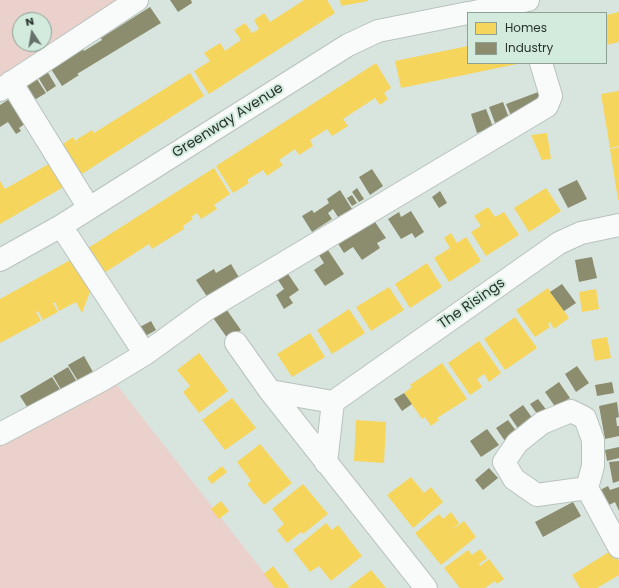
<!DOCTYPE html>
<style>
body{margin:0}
#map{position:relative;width:619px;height:588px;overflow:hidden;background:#d8e5de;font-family:Poppins,sans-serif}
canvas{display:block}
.legend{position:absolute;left:467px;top:12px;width:140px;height:52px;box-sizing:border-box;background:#d2ebdd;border:1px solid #8ea197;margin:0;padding:5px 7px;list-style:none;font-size:12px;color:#29332e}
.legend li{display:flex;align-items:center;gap:8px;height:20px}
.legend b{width:20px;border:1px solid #8ea197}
.north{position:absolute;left:12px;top:12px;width:40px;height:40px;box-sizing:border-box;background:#d2ebdd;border:1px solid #8ea197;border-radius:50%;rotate:348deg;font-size:11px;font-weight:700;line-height:16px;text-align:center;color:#29332e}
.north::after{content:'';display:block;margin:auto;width:14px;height:18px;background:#66716c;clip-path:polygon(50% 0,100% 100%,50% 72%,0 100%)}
</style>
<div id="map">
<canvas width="619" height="588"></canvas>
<ul class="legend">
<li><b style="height:11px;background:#f6d55c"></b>Homes</li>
<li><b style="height:11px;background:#8c8c6e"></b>Industry</li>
</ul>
<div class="north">N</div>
</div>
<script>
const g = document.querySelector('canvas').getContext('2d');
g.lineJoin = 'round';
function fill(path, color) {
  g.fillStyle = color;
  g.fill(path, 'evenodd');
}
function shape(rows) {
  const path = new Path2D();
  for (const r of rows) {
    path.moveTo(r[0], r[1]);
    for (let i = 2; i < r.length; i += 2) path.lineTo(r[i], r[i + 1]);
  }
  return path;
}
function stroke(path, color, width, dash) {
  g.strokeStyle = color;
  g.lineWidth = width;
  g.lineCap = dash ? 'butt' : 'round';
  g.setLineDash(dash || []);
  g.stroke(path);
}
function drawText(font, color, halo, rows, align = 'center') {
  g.font = font + ' Poppins,sans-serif';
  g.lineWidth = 4;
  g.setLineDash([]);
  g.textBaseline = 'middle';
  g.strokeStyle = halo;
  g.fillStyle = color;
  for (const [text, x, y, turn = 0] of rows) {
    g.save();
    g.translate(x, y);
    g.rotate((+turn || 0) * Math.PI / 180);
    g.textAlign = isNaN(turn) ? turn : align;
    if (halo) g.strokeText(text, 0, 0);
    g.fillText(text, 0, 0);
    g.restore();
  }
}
fill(shape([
 [0,0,145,0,0,78],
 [20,20,44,20,44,44,20,44],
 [116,384,276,588,0,588,0,426,74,405,94,397]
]), '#ead1cb');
fill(shape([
 [304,0,327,0,335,13,209,94,194,71,210,61,204,53,220,43,225,51,241,40,234,30,245,23,252,33,259,29,254,20,264,13,270,22],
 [340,0,368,0,368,1,341,6],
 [619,12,619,42,606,45,606,15],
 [468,46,468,63,517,64,401,88,395,61],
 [376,63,391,88,384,93,388,99,380,105,375,98,343,119,348,126,332,136,327,129,310,140,313,146,299,155,295,149,279,160,283,165,267,176,263,170,247,180,249,183,233,193,216,166],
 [190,73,204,96,77,177,63,153,67,150,63,144,73,137,77,144,76,140,92,130,94,133],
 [619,91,619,146,610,148,601,94],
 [547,133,551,159,542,160,531,135],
 [619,147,619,200,618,200,610,149],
 [54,161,67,185,0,224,0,181,5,189],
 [214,168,230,194,214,205,217,209,201,219,197,213,191,217,193,219,183,226,184,229,152,249,149,244,101,275,85,250],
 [546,188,561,211,529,232,514,208],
 [488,207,495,217,504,212,519,235,486,256,471,232,481,226,474,216],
 [451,233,457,243,466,237,481,261,449,282,434,258,450,248,444,238],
 [74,258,91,289,82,313,76,302,59,311,55,302,53,303,58,312,43,320,38,311,36,312,41,321,0,343,0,299],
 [427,263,442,287,410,308,395,284],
 [389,287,404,310,371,331,356,307],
 [548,288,569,318,554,329,550,322,548,324,550,327,535,337,516,310],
 [596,289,599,309,582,312,579,292],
 [349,309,365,333,332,354,317,330],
 [515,317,537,348,505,370,484,339],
 [310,333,325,357,292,377,277,354],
 [607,337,611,358,595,361,591,340],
 [479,341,501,373,489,382,484,374,477,379,482,387,470,395,448,363],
 [199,353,228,391,199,413,183,392,190,386,177,370],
 [442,363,467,399,437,418,439,420,431,426,425,417,422,419,404,393,412,387,410,385],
 [232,398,256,428,225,450,202,420],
 [356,420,386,422,384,463,354,461],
 [260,444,292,483,264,505,247,484,251,481,237,462],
 [222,466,227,472,212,484,207,478],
 [411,477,424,493,431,487,443,502,413,528,387,495],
 [303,484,328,514,303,534,301,532,287,543,277,530,284,524,272,509],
 [221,501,229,511,219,519,211,509],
 [451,512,459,523,452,530,464,521,476,537,441,565,415,533,439,514,443,519],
 [326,523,332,530,338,525,362,556,331,581,319,566,310,572,293,550],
 [480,549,487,558,479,564,480,566,489,559,504,579,497,584,495,581,485,588,460,588,444,568,468,550,472,555],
 [609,552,614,559,617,557,619,561,619,575,597,588,580,588,572,575],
 [273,566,289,587,288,588,275,588,264,574],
 [371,570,386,588,348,588]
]), '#f6d55c');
fill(shape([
 [170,0,191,0,192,3,178,12],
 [150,7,161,23,77,74,79,75,62,86,51,69,83,49,84,51,102,40,101,38],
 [47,71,56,86,47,92,38,77],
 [35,76,46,93,31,102,20,85],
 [541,91,545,102,512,118,506,104],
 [14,96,29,121,19,128,21,131,16,134,8,122,0,127,0,105],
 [503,102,509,118,495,123,489,107],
 [486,109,493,127,477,133,471,114],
 [372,169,383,186,370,195,359,177],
 [577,180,587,199,568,208,558,189],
 [357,188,364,199,359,202,352,192],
 [340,190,352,209,338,217,333,209,328,213,332,219,312,232,302,216,312,210,314,213,329,203,327,199],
 [440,191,447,203,439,208,432,197],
 [352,195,357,203,352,206,347,198],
 [411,211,424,232,415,238,412,233,401,239,388,219,399,212,401,217],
 [373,219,386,238,377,243,380,248,362,260,353,247,344,253,337,242],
 [326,247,344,274,325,286,314,270,324,263,317,252],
 [592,257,597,278,579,282,575,260],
 [231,264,240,279,208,298,196,280,214,269,216,273],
 [286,271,299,290,289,297,293,303,284,309,276,295,284,289,276,277],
 [562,284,576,303,564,311,550,292],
 [224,306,241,330,228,339,211,315],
 [151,321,156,330,142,338,136,329],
 [84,356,93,372,78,381,68,365],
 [577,366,589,383,576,392,565,374],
 [68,367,77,382,62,391,53,376],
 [52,377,61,391,29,410,20,396],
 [559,382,570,398,556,408,545,392],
 [612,382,614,393,597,396,595,385],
 [404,393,412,404,402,411,394,399],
 [538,399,548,412,540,418,530,404],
 [617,402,619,417,616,418,617,426,619,426,619,436,605,439,599,406],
 [523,405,536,423,521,433,509,415],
 [508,420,517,432,505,441,496,428],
 [487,429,499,445,481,457,470,441],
 [619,447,619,458,607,461,605,450],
 [619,461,619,481,613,483,609,462],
 [489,468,498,478,483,490,475,480],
 [608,486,610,490,619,487,619,511,615,502,605,507,596,492],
 [573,502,581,516,543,537,535,522]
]), '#8c8c6e');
const minor = shape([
 [470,13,528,0],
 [11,82,89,208],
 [0,90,137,0],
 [61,226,145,354],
 [0,260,61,226,348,45,378,31,468,13],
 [236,343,270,391,426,588],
 [270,391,333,402,559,243,581,233,619,225],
 [0,434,102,380,145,354,207,309,547,106,551,96,541,63],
 [326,463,333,402],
 [587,488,537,495,514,479,504,462,517,443,542,423,571,411,585,418,593,440,593,466,587,488,619,547]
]);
stroke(minor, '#b8c2bd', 24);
stroke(minor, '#f9fbfa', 22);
drawText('14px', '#29332e', '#d2ebdd', [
 ["Greenway Avenue",228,121,-32],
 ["The Risings",472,304,-35]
]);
</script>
